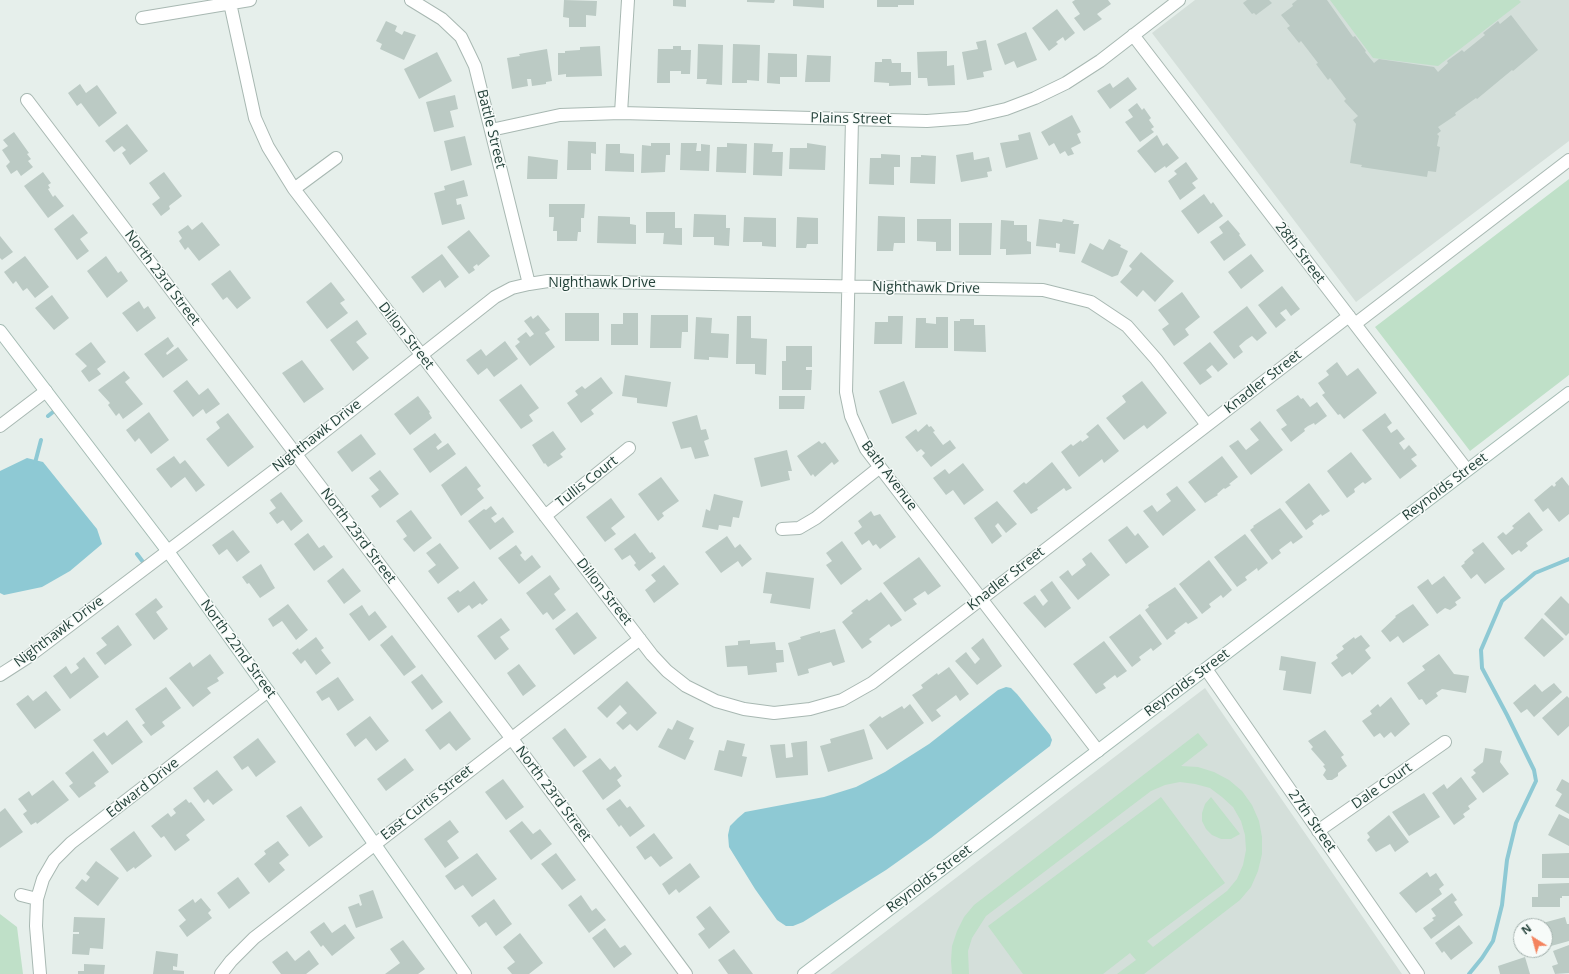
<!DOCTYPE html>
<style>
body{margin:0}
#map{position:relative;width:1569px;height:974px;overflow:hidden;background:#e6efeb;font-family:"Open Sans",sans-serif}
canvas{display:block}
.north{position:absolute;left:1513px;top:918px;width:40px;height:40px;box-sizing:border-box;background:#f7fbf9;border:1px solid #a3b1ad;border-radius:50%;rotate:323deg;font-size:11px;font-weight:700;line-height:16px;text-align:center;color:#24423a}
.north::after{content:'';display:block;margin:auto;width:14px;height:18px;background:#f4845f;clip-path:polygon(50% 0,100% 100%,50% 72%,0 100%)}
</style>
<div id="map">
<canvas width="1569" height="974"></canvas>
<div class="north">N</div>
</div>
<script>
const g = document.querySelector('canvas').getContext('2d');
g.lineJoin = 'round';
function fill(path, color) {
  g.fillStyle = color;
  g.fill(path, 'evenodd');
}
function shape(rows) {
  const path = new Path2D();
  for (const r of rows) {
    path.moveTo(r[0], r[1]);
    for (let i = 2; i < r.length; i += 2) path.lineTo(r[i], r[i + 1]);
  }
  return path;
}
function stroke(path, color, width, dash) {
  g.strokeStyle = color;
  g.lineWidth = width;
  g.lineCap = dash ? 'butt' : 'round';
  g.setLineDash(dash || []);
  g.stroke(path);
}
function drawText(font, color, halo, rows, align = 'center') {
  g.font = font + ' "Open Sans",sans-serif';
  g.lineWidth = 3;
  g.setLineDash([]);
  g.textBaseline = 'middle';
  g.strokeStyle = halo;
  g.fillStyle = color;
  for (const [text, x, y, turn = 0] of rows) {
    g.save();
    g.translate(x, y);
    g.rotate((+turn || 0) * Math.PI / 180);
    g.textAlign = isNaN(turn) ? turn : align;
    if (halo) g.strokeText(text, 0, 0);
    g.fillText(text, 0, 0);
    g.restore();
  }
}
fill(shape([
 [1195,0,1569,0,1569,141,1356,302,1152,33],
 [1205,688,1402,974,830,974]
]), '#d4dfda');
fill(shape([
 [1330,0,1519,0,1521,2,1438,66,1373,58],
 [1569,179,1569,375,1470,451,1375,327],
 [1198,733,1208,745,1181,766,1198,767,1214,772,1229,780,1242,791,1252,805,1259,821,1262,837,1262,854,1258,871,1251,887,1240,900,1144,974,1117,974,1136,960,1130,953,1103,974,1023,974,988,926,1161,797,1225,883,1147,941,1153,947,1227,891,1237,879,1243,865,1246,850,1245,835,1241,821,1233,807,1222,797,1210,788,1195,784,1180,782,1165,785,1151,791,986,916,972,938,968,951,969,974,952,974,951,961,952,946,957,931,964,917,974,905],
 [1211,797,1240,834,1231,839,1221,839,1212,835,1206,829,1202,821,1202,813,1205,804],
 [0,914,17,927,23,974,0,974]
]), '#bfe0c8');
fill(shape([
 [27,458,43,462,97,529,102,544,70,571,42,587,4,595,0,593,0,471],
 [1006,687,1011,688,1017,694,1050,735,1052,740,1050,746,931,838,886,870,803,922,793,926,786,926,777,920,755,889,729,847,728,835,730,826,738,818,745,812,824,797,856,787,885,772,929,744,998,690]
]), '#8ec9d4');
stroke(shape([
 [48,416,58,408],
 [35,463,41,440],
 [137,554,146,566],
 [1469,974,1482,958,1493,941,1502,905,1507,860,1516,823,1536,781,1534,770,1507,715,1482,668,1481,650,1502,601,1535,573,1569,559]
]), '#8ec9d4', 4);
fill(shape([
 [564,0,597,1,596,16,586,15,586,27,569,27,569,18,563,17],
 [673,0,686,0,686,7,673,6],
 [747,0,775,0,774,3,747,2],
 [793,0,824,0,824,8,793,6],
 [877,0,914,0,914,5,898,5,898,7,877,7],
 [1075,0,1108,0,1111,4,1097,14,1102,19,1084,31,1074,18,1080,14,1072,2],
 [1247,0,1269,0,1272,3,1256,15,1254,13,1252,14,1243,3],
 [1297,0,1327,0,1353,37,1355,36,1366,51,1365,52,1374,63,1379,59,1434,67,1438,72,1448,63,1447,61,1462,50,1464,52,1485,35,1483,33,1498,21,1500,24,1511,15,1538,50,1513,71,1512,70,1477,99,1476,98,1455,113,1456,115,1438,127,1441,131,1437,134,1439,136,1437,146,1440,147,1436,172,1428,171,1427,177,1361,167,1362,165,1350,163,1356,124,1353,120,1358,116,1344,101,1346,99,1330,78,1328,80,1316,64,1318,63,1301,41,1299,43,1287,28,1290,26,1281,15,1293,6,1292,4],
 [1057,9,1075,33,1065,41,1063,37,1056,42,1058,44,1049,51,1032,28],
 [386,21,397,26,395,31,402,35,404,31,416,35,404,60,380,49,382,44,376,41],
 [1026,32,1037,60,1017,68,1014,61,1005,65,997,44],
 [986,40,992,70,983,72,984,77,967,80,962,52,978,49,976,42],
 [698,44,723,45,722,85,706,84,707,79,697,79],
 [733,44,760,45,759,81,747,80,747,83,732,83],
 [600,46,602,76,566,77,566,74,558,75,558,53,565,53,565,51,580,50,580,47],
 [673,46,681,46,681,50,691,50,690,74,681,74,681,71,670,71,670,83,657,83,658,49,673,49],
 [547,49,552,81,546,82,546,84,532,86,531,79,527,79,528,86,512,89,507,58,520,56,519,54],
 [947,51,947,66,954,65,955,85,928,86,927,78,918,78,917,52],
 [437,52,452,81,419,99,404,69],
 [768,53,797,54,797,77,780,77,780,84,767,83],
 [807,55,831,56,830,82,805,82],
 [882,59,891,59,892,63,901,63,901,72,911,72,911,85,889,86,889,83,874,82,875,62,882,62],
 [1128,77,1137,89,1110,109,1097,91,1110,83,1113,88],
 [80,84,86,93,97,85,117,113,99,127,81,103,77,106,68,93],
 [455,95,458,109,450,111,454,127,434,132,426,102],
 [1137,103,1142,110,1144,108,1151,118,1149,120,1154,127,1151,129,1154,132,1140,142,1125,122,1133,117,1128,110],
 [1072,115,1081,132,1077,134,1081,143,1071,148,1074,154,1068,156,1065,151,1060,154,1054,143,1049,146,1041,132],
 [127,124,148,151,130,165,122,153,126,150,122,146,114,152,105,141],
 [14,132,29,153,27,154,31,159,28,161,33,167,21,176,17,170,11,174,6,166,10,162,2,150,8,146,3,140],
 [1030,132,1038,159,1006,168,1000,143,1019,140,1018,135],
 [1157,135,1163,146,1167,143,1179,158,1166,168,1165,166,1155,173,1137,151],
 [465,136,472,165,451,171,444,141],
 [568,141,596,142,596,154,591,153,591,170,567,170],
 [651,143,670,143,670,155,666,155,665,172,641,173,642,145,651,146],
 [681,143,697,143,696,151,701,151,701,144,710,145,709,171,680,170],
 [727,143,747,144,746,173,716,172,717,147,727,147],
 [754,143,773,144,772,152,783,152,782,176,753,175],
 [807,143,826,146,825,170,789,169,790,148,807,148],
 [606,144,620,144,620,153,634,154,634,172,605,171],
 [973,152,974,160,989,157,992,171,987,172,988,177,961,182,956,155],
 [881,154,900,155,900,167,894,167,894,185,869,184,870,158,881,158],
 [921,155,936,156,935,184,910,183,911,157,921,157],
 [528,156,558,160,557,179,527,179],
 [1186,162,1198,179,1192,183,1196,188,1180,200,1168,181,1177,174,1174,171],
 [43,172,51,183,48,185,50,188,48,189,53,197,55,195,64,206,48,218,24,186],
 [164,172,182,196,169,206,170,209,161,216,152,204,160,198,149,183],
 [464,180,468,196,456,199,457,205,461,204,465,219,442,225,434,193,445,190,444,186],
 [1204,194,1211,204,1213,202,1223,216,1198,234,1181,211],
 [549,204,585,204,584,218,581,218,581,232,578,232,577,241,557,241,557,231,553,231,554,217,549,217],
 [646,212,675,212,675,228,682,228,682,245,663,244,664,233,646,233],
 [73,214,88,233,80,239,89,251,77,260,54,229],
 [694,214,726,215,726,228,730,228,729,246,714,245,714,237,693,237],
 [598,216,630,217,630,224,636,225,636,244,597,243],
 [878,216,905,217,905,243,894,243,893,251,877,251],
 [744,217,776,218,776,247,762,246,762,242,743,242],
 [797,217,818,218,818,244,807,244,806,248,796,248],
 [917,219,951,219,951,251,936,251,936,242,917,241],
 [1039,219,1062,222,1063,219,1074,221,1073,224,1079,224,1075,254,1059,252,1060,244,1056,243,1056,248,1036,246],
 [1001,220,1014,221,1014,225,1027,225,1027,241,1031,242,1031,254,1006,255,1006,249,1000,249],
 [1228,220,1240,234,1239,235,1246,245,1224,261,1210,242,1223,233,1219,227],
 [202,222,220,245,199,261,188,247,185,250,179,241,182,238,178,232,188,225,192,230],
 [959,223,992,223,991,255,959,255],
 [469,230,490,256,478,266,477,264,473,267,475,270,469,274,447,247],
 [0,236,13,252,2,260,0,258],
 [1109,239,1121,245,1120,247,1128,251,1118,275,1112,277,1081,262,1090,243,1103,250],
 [1141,252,1174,281,1155,302,1143,290,1137,297,1120,282,1132,269,1129,266],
 [442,254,459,277,445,288,440,280,423,293,411,277],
 [1251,254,1264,271,1241,289,1228,272],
 [25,256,49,287,35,298,27,288,23,291,16,281,13,284,4,272],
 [106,256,118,273,121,271,128,281,107,298,87,271],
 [230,270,251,298,237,309,227,297,223,300,211,284],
 [331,282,345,300,340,303,348,313,327,329,306,302],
 [1282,286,1300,309,1291,316,1286,309,1280,313,1286,320,1276,328,1258,305],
 [1182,292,1200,317,1185,329,1189,335,1174,346,1162,329,1169,324,1158,310],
 [52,295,69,318,54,330,35,308],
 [139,301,144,309,148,306,156,318,137,332,122,313],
 [1247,306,1267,333,1257,341,1252,336,1246,340,1239,346,1243,352,1234,359,1213,332],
 [565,313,599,313,599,341,565,341],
 [623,313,638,313,638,345,611,345,611,324,623,324],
 [538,315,550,330,545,333,555,347,530,366,515,346,520,342,517,339,526,332,530,337,534,334,524,321,531,316,533,319],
 [651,315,688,315,688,332,682,332,681,348,650,348],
 [737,316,751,316,751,338,767,339,766,375,755,374,755,364,736,364],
 [888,316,903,316,902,344,874,344,875,322,888,322],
 [696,317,712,318,711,333,729,334,728,358,709,357,709,360,694,359],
 [936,317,948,317,948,348,915,348,916,318,926,318,926,323,936,324],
 [960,319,974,319,974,325,985,325,986,352,954,351,954,321,960,321],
 [357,320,367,334,356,342,369,358,353,371,330,340],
 [168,337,174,346,166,353,167,355,178,347,188,360,163,378,144,354],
 [505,341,518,359,494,377,487,368,478,375,466,360,481,349,486,356],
 [91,342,106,362,97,369,101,374,89,382,81,371,87,366,75,354],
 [1210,342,1228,364,1218,372,1212,365,1206,370,1212,377,1200,385,1183,363],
 [786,346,812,346,812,367,806,367,806,370,812,370,811,390,782,390,782,361,786,361],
 [302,360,324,389,304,403,282,373],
 [1337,362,1347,376,1358,368,1377,393,1344,419,1340,414,1338,415,1322,395,1325,393,1318,383,1329,375,1326,371],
 [124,371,130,378,125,382,143,404,123,419,119,413,116,416,108,405,110,403,98,390],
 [625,375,671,382,667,407,637,403,637,398,622,396],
 [601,377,613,393,591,410,594,414,581,423,567,403,578,395,575,391,582,386,585,389],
 [187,380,199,395,208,388,220,404,206,414,203,409,193,417,173,391],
 [904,381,917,414,892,424,879,391],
 [1142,381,1167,413,1147,429,1144,425,1124,440,1106,418,1126,402,1122,396],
 [521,384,539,408,529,415,533,421,521,429,499,400],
 [1298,395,1301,399,1303,398,1310,407,1317,402,1327,416,1315,425,1314,423,1308,426,1304,429,1305,431,1291,442,1281,429,1287,425,1276,410],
 [418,396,430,412,429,413,432,418,410,435,394,414],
 [779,396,805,396,804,409,779,409],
 [149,412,169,440,151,454,139,438,135,442,126,430],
 [228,413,254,447,228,467,206,439,220,428,216,422],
 [1385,413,1392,423,1387,427,1391,433,1397,429,1405,439,1399,443,1404,450,1409,445,1417,455,1411,459,1417,466,1400,479,1362,430],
 [697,415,701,430,706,429,709,439,704,441,709,456,695,459,691,447,681,449,672,422],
 [1260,421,1283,450,1251,475,1229,446,1238,440,1246,450,1259,440,1250,429],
 [927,424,929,427,931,426,935,431,933,432,943,445,950,440,956,448,931,467,922,456,925,453,921,449,917,452,905,437,916,429,918,432],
 [1098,424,1119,451,1104,463,1102,459,1079,477,1061,452,1071,444,1073,446,1081,440,1082,442,1089,437,1086,434],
 [553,431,566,449,560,454,563,457,548,467,545,463,544,464,532,445],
 [435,433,442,442,436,447,438,450,448,443,456,454,430,473,413,449],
 [361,434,376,454,352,472,337,452],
 [819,441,822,444,825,442,839,461,834,465,832,462,815,477,813,474,811,476,797,456],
 [787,450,792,471,788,471,790,480,761,487,754,458],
 [1351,452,1372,479,1365,484,1363,482,1354,489,1355,492,1347,498,1327,471],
 [174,456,180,464,185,460,205,485,196,492,185,477,171,488,156,469],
 [1222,456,1238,477,1229,484,1231,485,1225,489,1224,488,1217,494,1218,495,1205,503,1188,482],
 [1052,462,1072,488,1066,491,1064,488,1037,508,1038,510,1031,514,1013,491,1024,482,1026,484],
 [963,463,984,490,964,505,953,490,946,495,933,478,945,469,949,474],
 [466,466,481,486,477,489,484,498,461,516,441,485],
 [380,470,399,494,380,508,371,496,379,490,369,478],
 [661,477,679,501,662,513,664,516,658,521,638,494],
 [1562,477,1569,486,1569,514,1559,522,1548,508,1543,512,1534,500,1552,485,1554,487,1556,485,1555,483],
 [1309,483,1330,511,1322,516,1321,514,1312,521,1314,524,1306,530,1285,502],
 [1177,486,1196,510,1163,536,1143,511,1152,505,1157,512,1171,501,1166,494],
 [281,492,303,521,291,531,283,520,277,524,269,513,276,508,270,500],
 [714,494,743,501,739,518,733,517,731,527,719,525,718,530,702,527,706,509,710,511],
 [611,498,625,517,611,528,616,534,605,542,586,517],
 [997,501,1017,524,1006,533,998,523,995,526,1002,536,992,544,974,518],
 [491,506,497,514,491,518,495,523,503,517,514,532,490,550,468,521,484,509,486,510],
 [1280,508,1303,537,1293,544,1291,541,1279,550,1281,553,1272,560,1250,530,1254,527,1253,526],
 [411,510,432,538,414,552,403,539,407,536,396,521],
 [871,511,874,516,880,514,896,537,880,549,876,544,873,546,869,540,862,545,854,533,862,527,858,521],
 [1529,512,1543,530,1526,543,1528,546,1521,552,1519,550,1512,555,1497,537,1503,532,1506,535,1514,528,1512,526],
 [1127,526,1135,536,1138,533,1149,547,1126,564,1108,540],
 [233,530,250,552,237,562,227,549,219,555,212,545],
 [308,533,319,548,324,545,333,557,314,571,294,544],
 [635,533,650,553,652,552,656,558,639,571,634,565,636,563,630,555,622,560,614,549],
 [1245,534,1268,563,1258,571,1257,568,1245,577,1247,580,1237,587,1214,557],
 [727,536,735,548,740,544,752,559,742,567,738,561,721,573,705,552],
 [842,541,862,569,841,585,826,565,832,561,826,553],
 [1483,542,1505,569,1485,584,1477,574,1471,579,1461,566,1465,563,1464,562,1474,553,1472,550],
 [440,543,459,568,438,584,428,571,436,565,426,553],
 [516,545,522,553,520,555,525,561,532,555,541,567,519,584,498,558],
 [1091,552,1110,575,1078,600,1059,577,1068,570,1072,576,1086,565,1082,559],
 [919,557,941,586,928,595,925,591,913,599,917,604,905,612,883,583],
 [1209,560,1232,590,1223,598,1221,595,1209,604,1211,607,1202,614,1179,584],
 [261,564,275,588,260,598,249,583,247,584,242,577],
 [664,565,679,584,654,603,645,590,656,581,651,575],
 [343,568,361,591,344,604,327,581],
 [766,572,814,578,810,609,770,603,772,594,763,593],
 [550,575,560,589,554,594,566,610,553,620,547,612,543,615,526,593],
 [1444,576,1461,598,1455,602,1457,605,1450,610,1445,608,1437,614,1417,587,1428,579,1432,585],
 [474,581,488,600,482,605,480,603,472,609,469,605,458,613,447,598,458,590,460,592],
 [1052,581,1071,608,1045,628,1023,603,1035,595,1043,606,1048,601,1040,590],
 [1175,587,1198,618,1188,624,1186,622,1174,631,1176,633,1167,640,1145,610,1149,607,1148,605],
 [881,592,902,620,891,627,889,624,869,639,872,642,862,649,842,622,853,613,851,611,867,599,869,601],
 [1561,596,1569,604,1569,633,1566,636,1544,614],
 [156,598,163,607,156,612,168,629,154,640,135,614],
 [288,604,308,630,296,640,282,621,273,627,268,619],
 [1413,604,1429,625,1403,643,1398,636,1390,642,1381,631,1396,617,1395,616],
 [362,605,369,616,375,611,387,627,369,641,349,614],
 [577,612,597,638,574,655,555,629],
 [1140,614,1162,644,1153,651,1151,648,1139,657,1141,660,1132,667,1109,637],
 [501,618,510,630,500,637,509,649,495,660,477,636],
 [1542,618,1564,639,1544,657,1524,638],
 [118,625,132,645,105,665,96,653,107,645,101,638],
 [835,629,845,662,833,666,831,662,808,669,809,673,798,676,788,643,801,639,800,637,820,631,820,633],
 [392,635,416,667,404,676,380,645],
 [1361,635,1370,646,1365,650,1371,658,1352,675,1350,672,1342,677,1331,663,1338,658,1336,655,1344,649,1342,646,1354,637,1355,639],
 [316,637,324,648,321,650,331,663,316,675,305,660,301,664,292,653,298,648,299,650],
 [983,638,1002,666,977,685,955,661,966,652,975,664,980,659,971,648],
 [750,640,750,644,775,642,776,650,783,650,784,662,776,663,777,672,748,675,747,666,727,667,725,646,738,645,738,641],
 [1104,641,1127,671,1117,678,1115,675,1103,684,1106,688,1096,694,1073,664],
 [210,654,224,673,217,678,219,681,207,688,211,693,193,707,169,678,190,662,193,667],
 [1439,654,1454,674,1469,676,1466,693,1442,689,1436,693,1438,696,1426,705,1422,699,1419,700,1407,683,1425,670,1422,666],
 [1281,656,1316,662,1311,694,1283,690,1286,671,1279,670],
 [84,657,99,677,70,699,53,676,66,666,71,674,79,668,76,664],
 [519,664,536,686,523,696,507,673],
 [949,667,969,694,960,701,956,695,936,710,941,716,932,722,912,695,923,688,921,685,937,673,938,675],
 [422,674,443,702,432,710,411,682],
 [338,677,354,700,338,711,329,697,322,701,316,692],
 [627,681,657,713,637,731,630,724,623,730,616,723,627,713,620,705,607,718,597,708],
 [1554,683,1562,692,1534,717,1527,709,1521,713,1513,703,1535,684,1542,692],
 [166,687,181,708,162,722,165,726,151,736,142,725,145,723,135,709],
 [46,691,61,710,35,729,16,704,28,695,33,701],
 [1567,696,1569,698,1569,726,1558,736,1542,718],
 [1391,697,1410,724,1395,737,1391,732,1384,738,1380,733,1374,737,1362,721,1372,714,1370,711,1378,704,1380,707],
 [910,704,924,723,887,750,869,725,880,716,882,718,902,706,904,709],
 [450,711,471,739,456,751,449,743,440,750,425,730],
 [370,716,389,741,376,751,366,738,355,747,346,734],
 [127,720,143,742,112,765,93,740,104,732,107,736],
 [677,720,694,728,689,739,694,741,685,760,658,747,668,728,672,730],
 [565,728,587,757,574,767,552,738],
 [864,729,873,759,828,772,820,746,831,743,830,739],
 [1325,730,1344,755,1341,757,1347,766,1338,773,1338,776,1332,780,1327,780,1323,775,1326,770,1323,766,1325,765,1311,749,1313,747,1308,741],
 [258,738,276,762,256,777,248,766,242,770,233,757],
 [727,740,745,744,742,756,747,757,742,777,714,770,719,750,724,751],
 [807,741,808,775,776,778,770,745,785,744,786,758,793,757,791,743],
 [1485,748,1502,751,1500,762,1509,774,1483,793,1471,777,1476,773,1473,770,1483,762],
 [93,751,109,772,94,783,96,786,79,798,69,786,73,783,65,773],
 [405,758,414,770,386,791,377,779],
 [600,758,610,770,615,766,622,776,617,780,621,786,603,800,582,771],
 [217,770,233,790,213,805,208,799,204,803,193,788],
 [1461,777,1477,799,1468,806,1470,809,1463,814,1465,817,1454,825,1432,793,1444,784,1447,789],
 [503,779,524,807,506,820,485,792],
 [1562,779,1569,783,1569,814,1555,806,1562,794,1556,790],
 [53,780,69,800,37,824,36,822,31,825,23,814,27,811,18,799,29,791,32,796],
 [1424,793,1440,817,1409,836,1392,812],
 [186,799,189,803,191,802,205,820,186,835,190,840,175,851,164,836,161,838,151,826,168,813,171,817,176,813,173,809],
 [620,799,627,808,630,806,645,826,630,837,621,825,619,827,606,809],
 [301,806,323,837,309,847,286,816],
 [5,808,23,832,0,848,0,812],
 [1559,814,1569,819,1569,846,1548,835],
 [1389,815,1409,842,1395,852,1390,844,1376,852,1367,840,1370,837,1367,833],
 [450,820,459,832,447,841,459,858,445,868,424,839],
 [522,821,533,834,540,829,552,844,531,860,509,831],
 [134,831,152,856,135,869,134,867,127,872,110,849],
 [654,833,673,858,660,867,651,856,645,860,636,847],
 [278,841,289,855,279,863,285,870,269,883,254,864,266,854,264,851],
 [477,853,497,879,472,897,463,885,455,890,445,876],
 [556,853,576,880,562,890,541,864],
 [1569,853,1569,878,1542,878,1542,854],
 [96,861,119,878,98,906,75,888,82,879,86,882,90,877,86,874],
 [690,863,700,877,679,893,676,889,669,895,662,884],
 [1427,872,1430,877,1436,873,1444,885,1439,889,1442,894,1416,913,1399,893],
 [238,877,250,893,229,909,217,893],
 [1569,883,1569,896,1562,896,1562,898,1560,898,1560,907,1532,907,1532,897,1538,897,1538,884],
 [373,890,383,918,356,928,348,907,359,903,360,906,362,905,359,895],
 [1452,893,1457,900,1454,902,1463,915,1431,939,1423,928,1434,920,1432,918,1436,916,1431,909],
 [581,895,592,911,596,908,606,920,589,933,568,905],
 [201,898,211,910,208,913,212,918,187,937,179,926,186,920,178,910,193,899,195,903],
 [494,899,512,924,496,936,486,922,479,927,471,916],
 [710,906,730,932,709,949,698,934,705,929,696,917],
 [74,917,105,918,103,949,90,948,89,955,72,954,73,934,79,934,79,932,73,932],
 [1565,917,1567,924,1569,924,1569,941,1551,946,1547,933,1545,934,1545,926,1540,926,1539,924],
 [324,922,332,933,345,924,355,938,332,956,323,945,321,947,310,932],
 [1459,925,1473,943,1451,960,1444,951,1442,953,1435,943],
 [605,928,620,948,625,945,632,954,614,968,592,938],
 [520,933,543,963,529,974,512,974,507,968,515,962,503,947],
 [403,940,425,969,418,974,385,974,400,963,390,949],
 [1569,945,1569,973,1555,974,1552,966,1558,964,1553,951],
 [734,949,753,974,728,974,718,960],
 [309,950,319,964,306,974,281,974,272,962,287,951,295,961],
 [156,951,178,954,177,967,173,966,173,970,184,971,184,974,153,974],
 [1525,957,1530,974,1500,974,1498,966],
 [84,964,105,965,104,974,78,974,78,971,84,971]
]), '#bbcac4');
const street = shape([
 [411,0,442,19,461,37,475,66,529,284],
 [230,3,255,118,268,147,294,189,652,655,667,671,686,686,716,701,744,709,774,713,810,709,842,700,872,683,1349,316],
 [142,18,250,0],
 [1133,35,1467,470],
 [27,100,512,739,686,974],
 [621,113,628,0],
 [852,119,846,392,851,416,866,449,1098,751],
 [491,130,560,115,621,113,927,121,967,118,1006,109,1035,98,1066,83,1100,61,1179,0],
 [294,189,336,158],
 [1355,324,1569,160],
 [0,426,46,391],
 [545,516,629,448],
 [782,529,799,528,816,518,880,467],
 [1206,669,1418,974],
 [0,675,28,657,296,454,495,297,512,288,529,284,548,281,1043,290,1091,302,1127,326,1156,359,1207,425],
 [1318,831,1445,742],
 [21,895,37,899],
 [40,974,36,926,37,899,43,879,54,860,71,843,268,691],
 [221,974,231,961,254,938,640,639]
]);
const secondary = shape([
 [0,331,167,550,268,691,465,974],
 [804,974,1569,393]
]);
stroke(street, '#a8b8b2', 14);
stroke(secondary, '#a4bbb3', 14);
stroke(street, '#fff', 12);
stroke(secondary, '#fff', 12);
drawText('14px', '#24423a', '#f7fbf9', [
 ["Plains Street",851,119,1],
 ["Battle Street",491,129,76],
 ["28th Street",1300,253,53],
 ["North 23rd Street",162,278,53],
 ["Nighthawk Drive",602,283],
 ["Nighthawk Drive",926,288,1],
 ["Dillon Street",406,336,52],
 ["Knadler Street",1263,382,-38],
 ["Nighthawk Drive",317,436,-38],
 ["Bath Avenue",889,476,53],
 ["Tullis Court",587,482,-38],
 ["Reynolds Street",1445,487,-37],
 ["North 23rd Street",358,536,53],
 ["Knadler Street",1006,579,-38],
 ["Dillon Street",604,592,52],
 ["Nighthawk Drive",59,632,-37],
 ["North 22nd Street",238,649,54],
 ["Reynolds Street",1187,683,-37],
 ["Dale Court",1382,786,-35],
 ["Edward Drive",143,788,-38],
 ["North 23rd Street",553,794,53],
 ["East Curtis Street",427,803,-38],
 ["27th Street",1312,821,55],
 ["Reynolds Street",929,879,-37]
]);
</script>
